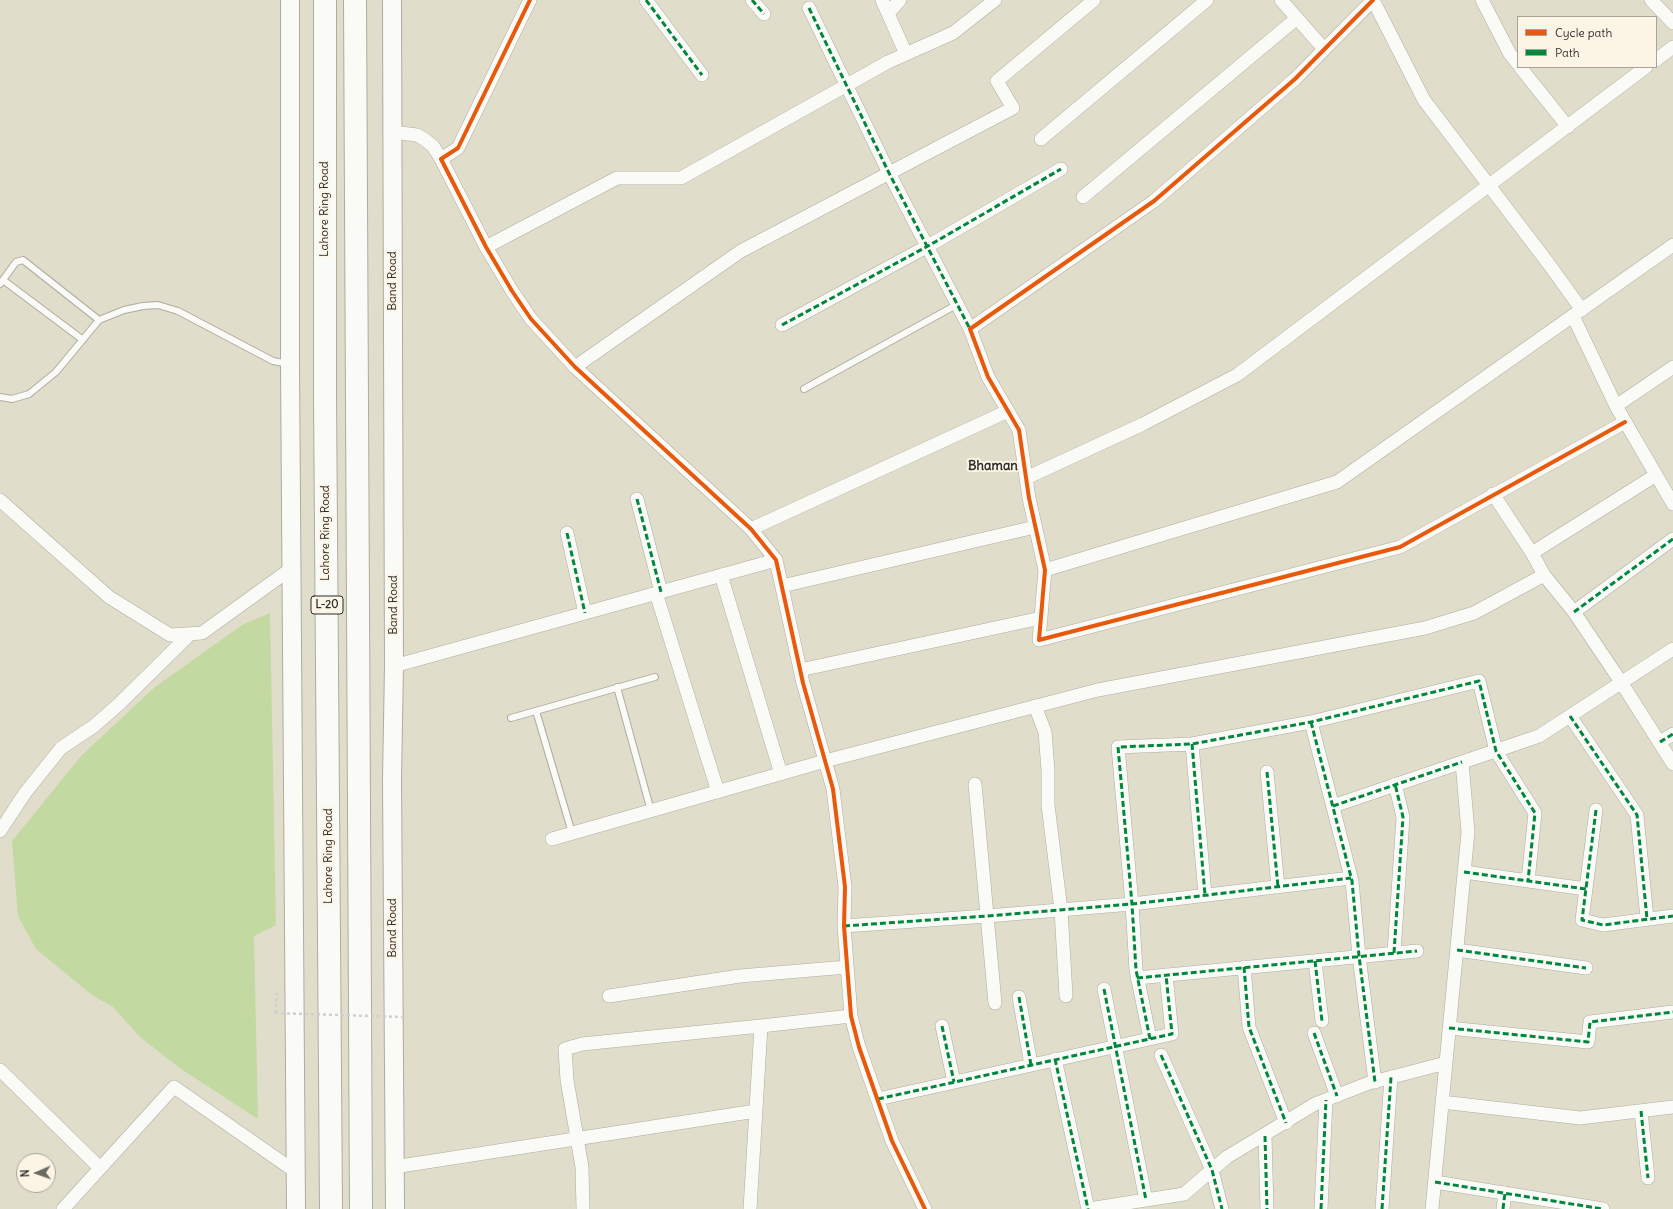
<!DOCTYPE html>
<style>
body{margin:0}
#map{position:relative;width:1673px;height:1209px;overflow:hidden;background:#e1ddcb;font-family:Delius,sans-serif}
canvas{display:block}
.legend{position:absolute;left:1517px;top:16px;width:140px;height:52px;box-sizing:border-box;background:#fcf5e5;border:1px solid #a8a49b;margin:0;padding:5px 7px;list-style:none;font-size:12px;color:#2b2b2b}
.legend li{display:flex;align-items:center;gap:8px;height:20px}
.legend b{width:20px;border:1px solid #a8a49b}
.north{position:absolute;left:16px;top:1153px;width:40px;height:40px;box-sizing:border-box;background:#fcf5e5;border:1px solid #a8a49b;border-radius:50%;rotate:268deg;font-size:11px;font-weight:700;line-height:16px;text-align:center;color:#2b2b2b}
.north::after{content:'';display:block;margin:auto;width:14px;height:18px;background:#6b6963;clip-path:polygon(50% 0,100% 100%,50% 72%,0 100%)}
</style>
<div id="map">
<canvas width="1673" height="1209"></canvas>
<ul class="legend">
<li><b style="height:5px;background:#e8590c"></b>Cycle path</li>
<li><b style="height:5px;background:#00873e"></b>Path</li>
</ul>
<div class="north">N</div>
</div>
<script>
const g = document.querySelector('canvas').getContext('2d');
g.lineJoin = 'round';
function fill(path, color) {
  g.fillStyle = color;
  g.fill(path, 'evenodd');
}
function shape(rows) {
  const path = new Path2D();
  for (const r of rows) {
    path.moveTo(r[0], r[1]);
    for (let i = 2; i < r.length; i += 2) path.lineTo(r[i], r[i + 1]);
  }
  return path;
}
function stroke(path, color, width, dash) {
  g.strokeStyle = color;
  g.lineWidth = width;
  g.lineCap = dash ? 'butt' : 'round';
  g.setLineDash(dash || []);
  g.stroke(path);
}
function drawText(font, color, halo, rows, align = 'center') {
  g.font = font + ' Delius,sans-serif';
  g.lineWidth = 4;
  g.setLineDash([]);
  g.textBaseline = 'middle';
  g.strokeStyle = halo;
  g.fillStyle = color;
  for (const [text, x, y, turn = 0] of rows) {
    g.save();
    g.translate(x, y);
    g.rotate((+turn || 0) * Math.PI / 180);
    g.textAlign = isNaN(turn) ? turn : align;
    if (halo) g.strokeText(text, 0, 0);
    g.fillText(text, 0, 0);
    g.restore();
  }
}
fill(shape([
 [270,613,276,925,254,936,258,1119,181,1069,140,1037,113,1007,92,995,36,949,18,916,12,841,82,755,155,687,242,625]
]), '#c3d9a2');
const lane = shape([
 [3,280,83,340],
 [0,284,16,262,23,260,99,320],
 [804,389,958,304],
 [0,397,12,399,29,394,56,372,99,320,124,310,143,306,158,305,178,311,273,361,289,364],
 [617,687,651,811],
 [536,711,572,833],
 [511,718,655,677]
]);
const street = shape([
 [530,0,458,148,441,159,486,247,512,291,531,319,575,367,751,529,776,560,803,683,833,789,845,887,844,926,851,1016,859,1047,892,1141,925,1209],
 [646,0,702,75],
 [752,0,764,14],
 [882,0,906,54],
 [1281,0,1324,49],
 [1373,0,1295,79,1154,201,970,329,988,377,1019,430,1029,498,1045,570,1039,640,1400,547,1625,422],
 [1373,0,1424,100,1548,263,1582,310],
 [1482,0,1510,54,1518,64],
 [1651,0,1673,23],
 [809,8,889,173,970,329],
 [888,13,900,0],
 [1656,60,1673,47],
 [1520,67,1568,127],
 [392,132,417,135,424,139,433,146,441,159],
 [1041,139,1207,0],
 [1083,197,1297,18],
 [486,247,617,178,681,178,888,62,953,33,995,0],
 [1573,316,1616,406,1673,504],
 [782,325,928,246,1061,169],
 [575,367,741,251,1013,108,997,81,1094,0],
 [1616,406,1673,367],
 [1026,478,1143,424,1237,375,1646,67],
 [1493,494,1532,553],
 [637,499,661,592],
 [0,500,109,597,170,635,202,633,292,568],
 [751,529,1008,411],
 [567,533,585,613],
 [1045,570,1337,482,1673,245],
 [721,575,781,774],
 [1544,575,1574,612,1621,682,1673,764],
 [782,586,1035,527],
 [656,593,718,792],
 [1574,612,1673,539],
 [394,666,776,560],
 [800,670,1041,618],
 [1035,706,1045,732,1048,770,1048,805,1061,910,1066,996],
 [1570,716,1637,815,1647,919],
 [1311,722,1352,881,1359,956,1375,1082],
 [1660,742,1673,734],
 [1192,744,1205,895],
 [1267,772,1278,887],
 [975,784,995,1003],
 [1333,806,1539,736,1673,649],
 [1596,810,1582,920,1603,925,1673,916],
 [0,831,25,793,61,748,94,726,119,704,190,634],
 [552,839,825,761,1098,690,1425,628,1474,613,1544,575,1532,553,1656,475],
 [1464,872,1586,889],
 [844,926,987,916,1132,904,1351,878],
 [1457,950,1586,968],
 [1394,953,1403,817,1395,784],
 [1315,961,1322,1021],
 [1244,967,1249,1027,1286,1123],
 [1137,978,1417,951],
 [1104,989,1146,1200],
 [609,996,740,976,847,967],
 [1019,997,1031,1065],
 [942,1026,954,1082],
 [1449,1028,1588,1042,1590,1022,1673,1012],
 [1314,1033,1337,1096],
 [1150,1039,1136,970,1132,904,1118,747,1192,744,1311,722,1479,681,1496,751,1535,813,1528,881],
 [1161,1055,1212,1170,1222,1209],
 [1055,1059,1088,1209],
 [0,1070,100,1168],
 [878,1099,1172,1034,1166,975],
 [1442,1102,1580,1118,1673,1107],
 [1641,1111,1648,1178],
 [1265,1136,1267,1209],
 [394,1167,756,1111],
 [1435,1182,1603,1209],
 [63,1209,174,1087,296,1172],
 [583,1209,582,1167,567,1080,565,1049,582,1044,761,1026],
 [750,1209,761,1026,851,1016],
 [1089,1209,1184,1194,1227,1157,1315,1104,1369,1083,1446,1063],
 [1321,1209,1326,1100],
 [1382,1209,1391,1077],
 [1432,1209,1468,832,1462,762],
 [1503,1209,1505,1193]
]);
const secondary = shape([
 [290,0,290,364,296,1209],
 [392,0,394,666,392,779,395,1209]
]);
const highway = shape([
 [325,0,325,394,331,1209],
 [355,0,361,1209]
]);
stroke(lane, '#aeaca0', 8);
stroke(street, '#aeaca0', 14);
stroke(secondary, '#aeaca0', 20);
stroke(highway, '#aeaca0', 24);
stroke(shape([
 [275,1013,277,993]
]), '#d1cfcb', 2.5, [3, 3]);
stroke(lane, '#fafaf7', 6);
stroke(street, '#fafaf7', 13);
stroke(secondary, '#fafaf7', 18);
stroke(highway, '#fafaf7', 22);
stroke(shape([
 [275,1013,402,1017]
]), '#d1cfcb', 2.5, [3, 3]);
stroke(shape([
 [646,0,702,75],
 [752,0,764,14],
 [809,8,889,173,970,329],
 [782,325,928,246,1061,169],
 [637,499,661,592],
 [567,533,585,613],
 [1574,612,1673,539],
 [1570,716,1637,815,1647,919],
 [1311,722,1352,881,1359,956,1375,1082],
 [1660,742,1673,734],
 [1192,744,1205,895],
 [1267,772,1278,887],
 [1333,806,1462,762],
 [1596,810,1582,920,1603,925,1673,916],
 [1464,872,1586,889],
 [844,926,987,916,1132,904,1351,878],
 [1457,950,1586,968],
 [1394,953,1403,817,1395,784],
 [1315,961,1322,1021],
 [1244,967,1249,1027,1286,1123],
 [1137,978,1417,951],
 [1104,989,1146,1200],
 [1019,997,1031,1065],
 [942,1026,954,1082],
 [1449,1028,1588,1042,1590,1022,1673,1012],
 [1314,1033,1337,1096],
 [1150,1039,1136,970,1132,904,1118,747,1192,744,1311,722,1479,681,1496,751,1535,813,1528,881],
 [1161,1055,1212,1170,1222,1209],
 [1055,1059,1088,1209],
 [878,1099,1172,1034,1166,975],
 [1641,1111,1648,1178],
 [1265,1136,1267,1209],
 [1435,1182,1603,1209],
 [1321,1209,1326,1100],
 [1382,1209,1391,1077],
 [1503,1209,1505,1193]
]), '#00873e', 3, [6, 3]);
stroke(shape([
 [530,0,458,148,441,159,486,247,512,291,531,319,575,367,751,529,776,560,803,683,833,789,845,887,844,926,851,1016,859,1047,892,1141,925,1209],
 [1373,0,1295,79,1154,201,970,329,988,377,1019,430,1029,498,1045,570,1039,640,1400,547,1625,422]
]), '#e8590c', 4);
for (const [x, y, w] of [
 [327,605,32]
]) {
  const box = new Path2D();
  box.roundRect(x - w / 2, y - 9, w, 18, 3);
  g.fillStyle = '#fcf5e5';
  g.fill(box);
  stroke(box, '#2b2b2b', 1);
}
drawText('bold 11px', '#2b2b2b', null, [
 ["L-20",327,605]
]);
drawText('12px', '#2b2b2b', '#fcf5e5', [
 ["Lahore Ring Road",325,209,-90],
 ["Band Road",393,281,-90],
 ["Lahore Ring Road",326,533,-90],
 ["Band Road",394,605,-90],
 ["Lahore Ring Road",329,856,-90],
 ["Band Road",393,928,-90]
]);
drawText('bold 13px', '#2b2b2b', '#fcf5e5', [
 ["Bhaman",993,466]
]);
</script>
